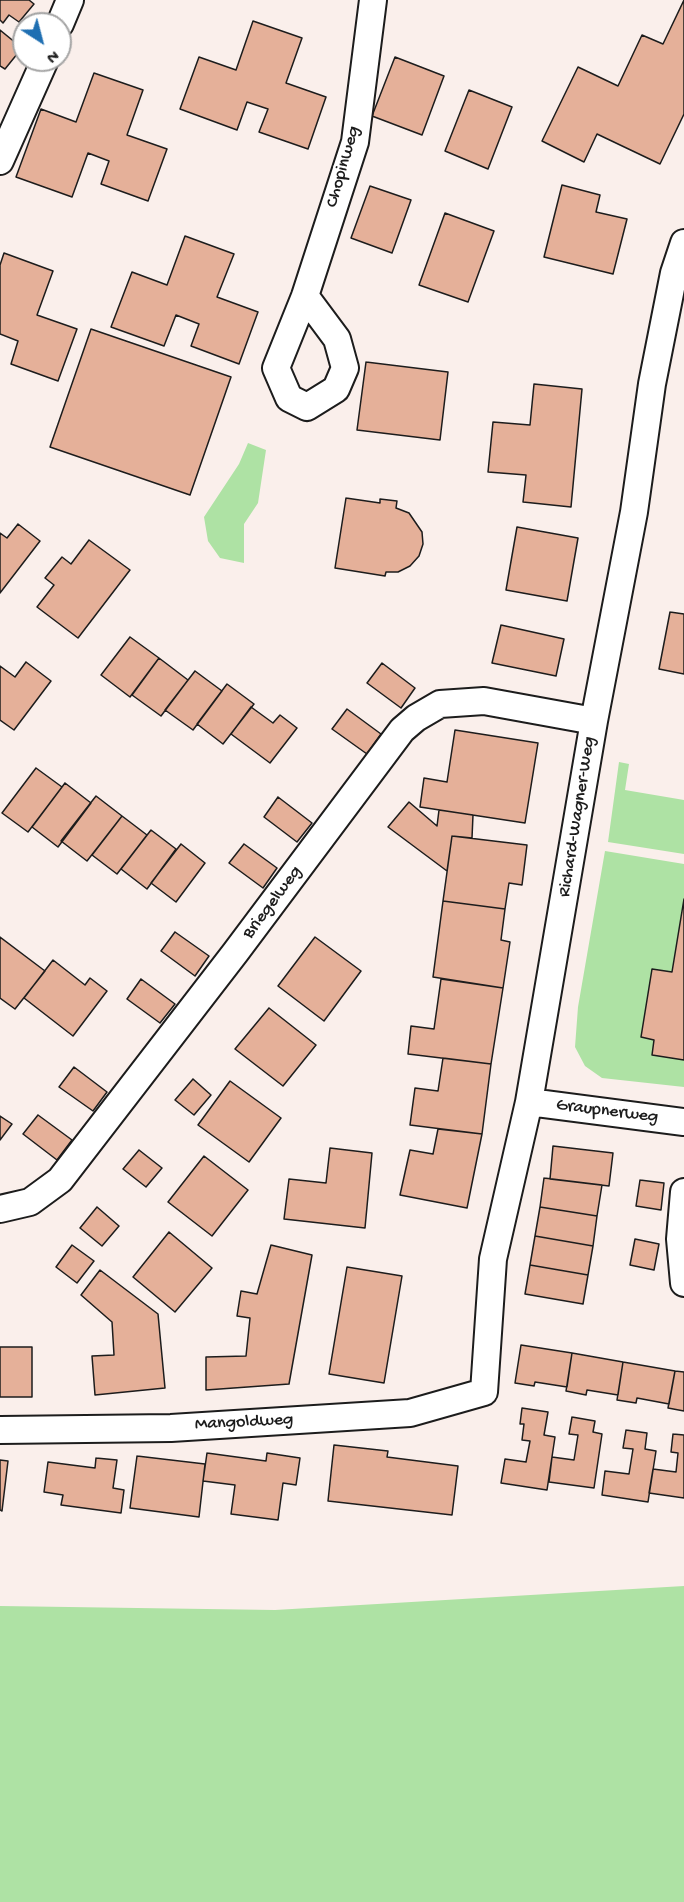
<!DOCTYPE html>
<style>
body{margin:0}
#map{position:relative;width:684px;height:1902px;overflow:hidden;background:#faefeb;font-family:"Gochi Hand",sans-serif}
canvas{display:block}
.north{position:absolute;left:12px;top:12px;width:60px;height:60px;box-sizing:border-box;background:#fff;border:2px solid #a4a4a4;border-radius:50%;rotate:144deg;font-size:16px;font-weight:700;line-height:24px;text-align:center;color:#1c1c1c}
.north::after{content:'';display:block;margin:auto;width:21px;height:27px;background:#1f6fb2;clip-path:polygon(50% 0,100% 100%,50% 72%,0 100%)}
</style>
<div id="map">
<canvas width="684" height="1902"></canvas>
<div class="north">N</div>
</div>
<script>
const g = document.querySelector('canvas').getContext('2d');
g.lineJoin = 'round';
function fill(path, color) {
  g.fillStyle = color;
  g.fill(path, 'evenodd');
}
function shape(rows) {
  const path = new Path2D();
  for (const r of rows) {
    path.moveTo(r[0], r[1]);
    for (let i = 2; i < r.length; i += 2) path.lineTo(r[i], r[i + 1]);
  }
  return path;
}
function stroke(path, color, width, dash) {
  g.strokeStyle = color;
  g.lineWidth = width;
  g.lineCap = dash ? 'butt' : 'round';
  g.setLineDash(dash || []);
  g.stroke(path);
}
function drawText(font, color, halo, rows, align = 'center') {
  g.font = font + ' "Gochi Hand",sans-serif';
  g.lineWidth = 4.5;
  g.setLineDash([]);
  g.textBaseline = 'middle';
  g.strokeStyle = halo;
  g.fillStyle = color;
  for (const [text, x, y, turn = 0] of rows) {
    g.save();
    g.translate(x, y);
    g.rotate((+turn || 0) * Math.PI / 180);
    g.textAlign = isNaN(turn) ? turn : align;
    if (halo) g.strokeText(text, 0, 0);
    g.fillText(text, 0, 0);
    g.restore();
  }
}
fill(shape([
 [248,443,266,450,258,503,244,524,244,563,220,558,208,541,204,517,239,464],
 [619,762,629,764,625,790,684,800,684,854,608,842],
 [605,851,684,864,684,899,672,972,652,969,641,1037,654,1040,652,1055,684,1060,684,1087,602,1078,585,1066,575,1047,578,1007],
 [684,1586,684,1902,0,1902,0,1606,275,1610]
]), '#aee2a4');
const building = shape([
 [0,0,29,0,34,4,19,22,9,15,3,23,0,20,0,0],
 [684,0,684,114,660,164,597,134,584,162,542,141,578,67,618,86,642,35,663,44,684,0],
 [253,21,302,38,286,83,326,97,308,149,259,132,268,109,247,102,237,130,180,109,199,57,236,70,253,21],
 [0,30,22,48,5,69,0,66,0,30],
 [395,57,444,76,422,135,372,116,395,57],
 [94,73,143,90,127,135,167,149,148,201,101,184,109,161,88,153,72,197,16,177,41,109,76,122,94,73],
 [469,90,512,107,488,169,445,151,469,90],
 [562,185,600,195,596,212,627,219,613,274,544,257,562,185],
 [370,186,411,200,392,253,351,238,370,186],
 [445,213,494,231,468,302,419,285,445,213],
 [185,236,234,254,217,297,258,312,239,364,191,346,199,324,176,315,164,346,111,327,132,272,167,285,185,236],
 [4,253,53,271,37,315,77,329,58,381,11,364,18,341,0,334,0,265,4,253],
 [91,329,231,377,190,495,50,447,91,329],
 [366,362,448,372,440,440,357,430,366,362],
 [534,384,582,389,571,507,523,502,526,475,488,472,493,422,530,425,534,384],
 [346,498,380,503,380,499,397,501,396,508,409,513,422,532,423,544,419,556,410,566,398,572,386,572,385,576,335,568,346,498],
 [18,524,40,541,0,593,0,533,7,538,18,524],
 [517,527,578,538,567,601,506,590,517,527],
 [89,540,130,570,78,638,37,607,54,585,45,578,62,557,71,564,89,540],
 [670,612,684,614,684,674,659,669,670,612],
 [501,625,564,639,556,676,492,663,501,625],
 [130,637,159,658,130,697,101,675,130,637],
 [159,658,188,680,161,716,132,695,159,658],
 [26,662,51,681,14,730,0,720,0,666,15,677,26,662],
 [382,663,415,688,401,708,367,683,382,663],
 [195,671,222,691,193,730,165,710,195,671],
 [227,684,254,704,223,744,197,724,227,684],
 [251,707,273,723,280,715,297,728,270,763,231,734,251,707],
 [347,709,381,734,367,754,332,729,347,709],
 [455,730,538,743,525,823,420,807,424,778,447,782,455,730],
 [36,768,62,787,28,832,2,813,36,768],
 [65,783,91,803,58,847,32,827,65,783],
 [96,796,122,816,87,861,61,841,96,796],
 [278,797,312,823,297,842,264,817,278,797],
 [409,802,437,826,439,810,473,815,472,838,452,836,447,871,388,827,409,802],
 [122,816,147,835,117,874,92,855,122,816],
 [151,830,176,849,147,889,121,869,151,830],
 [452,836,527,845,522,885,509,883,505,909,443,901,452,836],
 [181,844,205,863,176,902,151,883,181,844],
 [244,844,277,868,263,888,229,863,244,844],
 [684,899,684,1060,652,1055,654,1040,641,1037,652,969,672,972,684,899],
 [443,901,505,909,501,940,510,942,503,988,433,977,443,901],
 [175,932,209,956,195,976,161,951,175,932],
 [0,937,45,971,15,1009,0,998,0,937],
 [315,937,361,971,324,1021,278,986,315,937],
 [53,960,85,985,90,978,107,991,73,1036,24,998,53,960],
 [141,979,175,1004,160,1023,127,999,141,979],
 [441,979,503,988,491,1064,408,1054,411,1026,434,1029,441,979],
 [269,1008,316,1045,283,1086,235,1049,269,1008],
 [443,1058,491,1064,482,1134,410,1125,415,1088,438,1091,443,1058],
 [74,1067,107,1092,93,1111,59,1087,74,1067],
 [193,1079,211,1095,194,1115,175,1100,193,1079],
 [230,1081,281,1118,249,1162,198,1125,230,1081],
 [38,1115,72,1140,57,1160,23,1134,38,1115],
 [0,1116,12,1124,0,1140,0,1116],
 [438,1129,482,1134,467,1208,400,1195,410,1150,433,1154,438,1129],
 [553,1146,613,1153,609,1186,550,1179,553,1146],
 [330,1148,372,1153,365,1228,284,1219,289,1179,326,1183,330,1148],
 [139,1150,162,1168,146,1187,123,1169,139,1150],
 [204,1156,248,1190,212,1236,168,1202,204,1156],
 [544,1178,602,1185,597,1216,540,1207,544,1178],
 [640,1180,664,1183,661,1210,636,1206,640,1180],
 [97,1207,119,1226,102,1246,80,1228,97,1207],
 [540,1207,597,1216,593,1246,535,1236,540,1207],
 [169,1232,212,1268,175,1312,133,1277,169,1232],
 [535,1236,593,1246,588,1275,530,1265,535,1236],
 [635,1239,659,1244,654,1270,630,1265,635,1239],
 [72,1245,94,1261,77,1283,56,1267,72,1245],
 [271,1245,312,1255,289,1384,206,1390,206,1357,246,1356,250,1318,237,1316,241,1291,257,1294,271,1245],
 [530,1265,588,1275,583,1304,525,1294,530,1265],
 [347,1267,402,1276,384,1383,329,1374,347,1267],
 [100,1270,158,1314,165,1388,95,1395,92,1356,114,1355,112,1322,81,1295,100,1270],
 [521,1345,572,1353,567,1387,535,1382,534,1386,515,1383,521,1345],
 [0,1347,32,1347,32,1397,0,1397,0,1347],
 [572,1353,623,1362,618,1395,587,1390,586,1395,566,1391,572,1353],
 [623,1362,675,1371,669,1404,637,1398,636,1403,617,1400,623,1362],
 [675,1371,684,1372,684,1411,668,1408,675,1371],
 [522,1408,548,1412,544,1435,555,1437,547,1490,501,1483,505,1459,526,1462,530,1441,522,1440,524,1424,520,1424,522,1408],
 [572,1417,595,1421,593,1432,602,1434,594,1488,549,1482,552,1457,574,1460,578,1435,569,1434,572,1417],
 [626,1430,647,1433,645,1449,656,1451,648,1502,602,1495,605,1471,629,1474,633,1449,623,1448,626,1430],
 [673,1434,684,1435,684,1498,649,1493,653,1469,676,1472,678,1453,671,1452,673,1434],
 [334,1445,388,1451,387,1457,458,1466,452,1515,328,1501,334,1445],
 [207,1453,266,1461,267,1453,300,1458,296,1485,283,1483,278,1520,231,1514,235,1485,203,1481,207,1453],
 [137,1456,205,1464,199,1517,130,1508,137,1456],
 [96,1458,117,1460,113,1488,124,1490,121,1513,61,1505,63,1495,44,1492,48,1462,95,1468,96,1458],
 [0,1460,8,1461,2,1511,0,1510,0,1460]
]);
fill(building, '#e5b099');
stroke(building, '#1c1c1c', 1.5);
const street = shape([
 [60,24,70,0],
 [0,161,45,60],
 [305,296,337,339,345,368,336,389,307,407,289,398,276,368,305,296,355,142,373,0],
 [529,1102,684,1122],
 [684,1192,680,1239,684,1283],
 [0,1209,30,1202,60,1180,235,953,402,730,416,718,440,704,484,701,594,721],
 [0,1430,171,1428,410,1413,484,1392,493,1259,529,1102,594,721,634,512,652,384,674,273,684,243]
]);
stroke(street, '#1c1c1c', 30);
stroke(street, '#fff', 26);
drawText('18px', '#1c1c1c', '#fff', [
 ["Chopinweg",344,167,-74],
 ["Richard-Wagner-Weg",578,817,-81],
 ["Briegelweg",273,903,-53],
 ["Graupnerweg",607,1112,7],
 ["Mangoldweg",244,1423,-3]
]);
</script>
